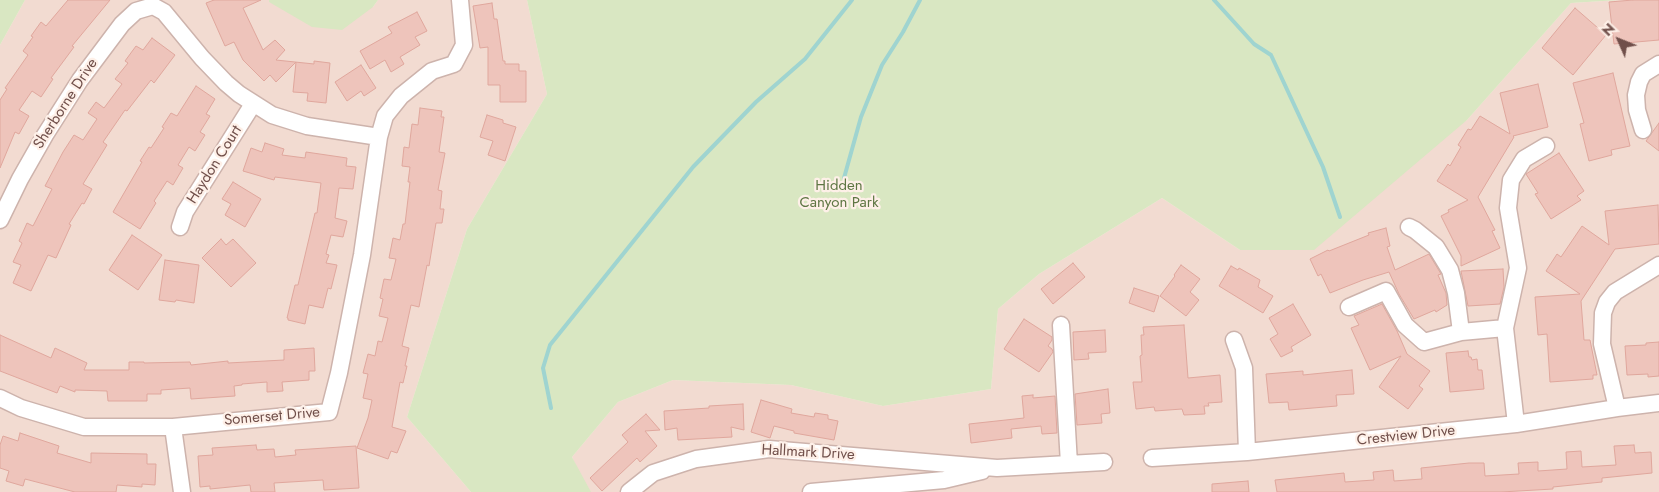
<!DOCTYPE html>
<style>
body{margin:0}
#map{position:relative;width:1659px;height:492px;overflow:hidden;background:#fbebe2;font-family:Jost,sans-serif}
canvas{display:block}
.north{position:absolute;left:1594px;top:15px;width:50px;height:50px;-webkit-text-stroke:4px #fef0e8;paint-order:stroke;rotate:314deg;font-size:14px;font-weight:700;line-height:20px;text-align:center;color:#704f4a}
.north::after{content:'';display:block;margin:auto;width:18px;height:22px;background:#704f4a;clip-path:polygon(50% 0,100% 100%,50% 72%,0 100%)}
</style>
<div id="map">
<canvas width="1659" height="492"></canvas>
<div class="north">N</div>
</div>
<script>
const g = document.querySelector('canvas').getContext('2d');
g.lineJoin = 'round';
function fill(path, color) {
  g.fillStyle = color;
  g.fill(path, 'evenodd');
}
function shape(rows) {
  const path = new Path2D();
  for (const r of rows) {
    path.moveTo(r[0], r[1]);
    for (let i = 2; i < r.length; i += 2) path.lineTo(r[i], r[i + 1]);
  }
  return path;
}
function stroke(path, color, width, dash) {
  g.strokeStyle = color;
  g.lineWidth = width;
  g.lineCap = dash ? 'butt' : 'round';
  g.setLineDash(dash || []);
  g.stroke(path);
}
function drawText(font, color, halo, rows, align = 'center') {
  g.font = font + ' Jost,sans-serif';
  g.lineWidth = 4.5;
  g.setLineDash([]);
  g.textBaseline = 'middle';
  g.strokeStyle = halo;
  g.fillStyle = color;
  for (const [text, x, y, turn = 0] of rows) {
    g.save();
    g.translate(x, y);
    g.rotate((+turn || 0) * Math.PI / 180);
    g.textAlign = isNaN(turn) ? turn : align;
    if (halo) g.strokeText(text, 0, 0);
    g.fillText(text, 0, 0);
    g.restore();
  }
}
fill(shape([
 [25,0,269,0,269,2,373,7,378,0,527,0,547,94,467,229,407,417,471,492,0,492,0,45],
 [1619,0,1659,0,1659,492,588,492,572,457,618,402,673,380,791,385,883,406,991,389,998,309,1039,274,1162,198,1240,250,1467,120,1571,3]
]), '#f2dbd1');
fill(shape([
 [0,0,25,0,0,45],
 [269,0,378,0,373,7,342,30,312,27,269,2],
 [527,0,1619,0,1571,3,1467,120,1314,250,1240,250,1162,198,1039,274,998,309,991,389,883,406,791,385,673,380,618,402,572,457,591,492,471,492,407,417,467,229,547,94]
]), '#d9e7c2');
stroke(shape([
 [1214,0,1254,44,1271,55,1323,167,1340,217],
 [844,178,861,117,882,65,903,32,920,0],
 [551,408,543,368,550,345,693,167,756,102,805,59,852,0]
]), '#9fd4d0', 4);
const building = shape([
 [68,0,110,0,72,46,74,47,51,78,53,79,41,97,32,91,19,110,29,116,19,134,15,132,0,168,0,100,7,89,5,88,28,55,23,51,33,37,31,36,41,22,46,26,68,0],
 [214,0,261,0,243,8,263,50,275,40,285,50,276,60,314,64,314,61,330,63,326,103,307,101,308,93,293,92,296,62,276,82,270,75,264,81,243,60,234,42,225,46,206,3,214,0],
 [1633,0,1659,0,1659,40,1614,44,1609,2,1633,0],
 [492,3,494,19,497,19,503,61,505,61,505,64,519,64,519,71,526,71,526,102,500,102,500,85,488,85,488,47,480,48,473,6,492,3],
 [1575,8,1606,35,1573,75,1542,48,1575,8],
 [417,12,427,31,415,37,420,45,400,57,404,64,391,72,385,60,370,69,360,51,392,33,388,27,417,12],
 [152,38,175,55,154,83,151,80,127,111,125,110,103,142,107,145,83,184,92,189,84,204,82,203,69,224,71,225,56,258,48,255,31,291,13,283,21,265,13,262,22,243,19,241,27,223,33,226,52,189,45,186,63,152,74,135,83,140,97,119,88,113,96,102,104,108,122,84,115,79,128,63,125,61,136,46,143,50,152,38],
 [361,65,376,88,364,96,361,91,347,101,335,82,361,65],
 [1613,73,1630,146,1611,150,1612,155,1589,161,1580,124,1584,123,1573,83,1613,73],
 [1538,84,1548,127,1513,136,1514,137,1478,197,1495,230,1492,231,1500,248,1461,266,1461,256,1441,216,1449,212,1448,210,1468,200,1437,181,1448,164,1450,166,1461,147,1458,145,1468,129,1471,130,1480,116,1510,134,1500,93,1538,84],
 [196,86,215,99,206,114,210,116,200,132,205,135,195,151,189,147,178,165,183,168,173,185,167,181,154,201,156,203,140,229,113,212,142,162,140,161,149,147,151,148,164,128,162,127,171,113,177,116,196,86],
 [420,108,442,111,441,117,444,117,439,152,445,153,438,190,442,191,440,209,444,209,442,223,436,223,429,266,427,265,419,307,411,305,402,346,409,348,405,366,407,366,403,383,400,382,392,427,406,431,397,453,391,451,388,459,357,448,368,418,372,400,363,398,368,374,363,373,368,354,375,356,378,341,382,342,388,318,379,316,383,299,380,298,384,279,391,280,396,259,389,258,393,238,400,240,403,224,405,224,410,182,408,182,410,167,402,166,404,147,409,148,412,124,418,125,420,108],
 [487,115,503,120,503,123,516,127,505,161,488,155,493,141,480,137,487,115],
 [1659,123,1659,151,1646,141,1659,123],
 [265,143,284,149,282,155,305,158,306,152,347,158,346,166,356,167,353,189,339,188,335,218,347,221,343,237,331,235,326,254,329,255,326,263,337,265,331,289,328,288,323,308,309,305,305,324,288,320,288,318,287,318,295,285,298,285,315,213,317,213,321,183,275,177,274,180,243,171,251,148,262,152,265,143],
 [1559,153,1584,191,1577,196,1581,200,1551,219,1535,194,1538,193,1526,174,1559,153],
 [233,182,261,199,245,227,225,215,231,204,222,199,233,182],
 [1658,205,1659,244,1615,249,1581,301,1584,340,1590,340,1597,375,1593,375,1593,379,1550,382,1547,334,1538,335,1535,297,1580,294,1546,271,1557,254,1561,257,1582,226,1609,245,1605,211,1658,205],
 [1386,228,1390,246,1387,247,1395,270,1429,254,1441,274,1438,275,1446,293,1447,305,1436,312,1435,310,1414,319,1399,294,1389,272,1363,280,1330,293,1321,274,1318,276,1310,259,1328,250,1329,251,1369,235,1368,233,1386,228],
 [132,235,162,255,138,290,109,270,132,235],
 [221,239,226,245,233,239,256,263,231,287,202,258,221,239],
 [165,260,199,265,194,303,176,300,175,302,159,300,165,260],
 [1073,263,1085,277,1053,304,1041,289,1073,263],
 [1181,265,1200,279,1190,292,1199,300,1186,316,1160,296,1175,276,1174,275,1181,265],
 [1231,266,1238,270,1239,268,1260,280,1258,287,1273,296,1263,313,1219,286,1231,266],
 [1503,269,1504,287,1500,304,1468,306,1461,271,1503,269],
 [1134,288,1159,296,1154,312,1129,303,1134,288],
 [1293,304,1311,335,1291,347,1293,351,1281,357,1270,339,1278,334,1269,318,1293,304],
 [1382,304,1397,331,1407,354,1430,371,1419,386,1423,389,1408,409,1379,387,1401,356,1370,370,1351,328,1359,325,1354,316,1382,304],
 [1024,319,1052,337,1052,340,1048,346,1052,349,1053,352,1039,372,1004,349,1024,319],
 [1184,325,1188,378,1220,375,1222,402,1208,403,1209,406,1204,406,1205,414,1184,415,1182,409,1155,411,1154,407,1136,409,1133,382,1142,382,1140,356,1142,355,1141,335,1144,335,1143,327,1184,325],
 [1105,330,1106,352,1088,353,1089,359,1074,360,1073,332,1105,330],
 [0,335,51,358,55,348,87,363,84,370,129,370,129,362,144,362,144,363,190,362,191,365,228,361,228,363,284,360,284,350,314,348,315,371,309,371,309,380,282,382,283,391,267,392,267,382,242,384,242,385,234,386,235,396,191,399,190,388,161,390,161,394,147,394,147,401,108,401,107,391,75,390,75,392,60,386,57,393,0,371,0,335],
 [1659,342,1659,376,1648,377,1648,374,1627,375,1625,346,1646,345,1646,343,1659,342],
 [1468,351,1469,357,1471,357,1472,360,1477,359,1478,370,1482,370,1484,389,1450,392,1446,353,1468,351],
 [1352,370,1354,394,1336,395,1337,406,1289,410,1288,402,1269,403,1266,374,1303,371,1303,375,1352,370],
 [1108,389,1110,413,1101,414,1102,423,1077,425,1075,394,1108,389],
 [1033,395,1033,398,1055,396,1057,433,1042,434,1041,426,1011,429,1012,438,971,443,969,424,1024,418,1022,396,1033,395],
 [761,400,792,409,791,413,814,417,815,413,828,415,828,419,838,421,834,440,794,433,794,431,774,426,770,438,751,432,761,400],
 [743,404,744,430,731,427,732,437,678,440,677,428,665,430,664,411,709,408,709,406,743,404],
 [646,414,660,430,645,431,657,446,640,462,637,458,602,491,590,478,628,442,622,435,646,414],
 [20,433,59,446,57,453,91,463,91,453,147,454,147,464,156,464,155,485,142,484,142,487,117,485,116,492,75,492,25,479,23,486,6,481,9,471,0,468,0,445,3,436,18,441,20,433],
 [256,445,257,450,274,449,275,457,296,455,295,450,356,446,359,488,324,490,323,480,274,483,275,492,251,492,250,485,210,489,210,486,200,487,198,456,213,455,212,448,256,445],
 [1634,445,1635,453,1651,452,1652,473,1602,478,1602,482,1553,487,1553,489,1501,492,1277,492,1275,480,1344,473,1345,482,1374,480,1373,472,1393,470,1394,481,1422,479,1421,468,1469,463,1484,463,1485,476,1519,474,1518,463,1538,462,1538,471,1567,469,1566,452,1581,451,1582,467,1616,465,1614,446,1634,445],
 [1248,481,1249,492,1212,492,1212,484,1248,481]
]);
fill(building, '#eec4bb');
stroke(building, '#e0a79d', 1);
const minor = shape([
 [1643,130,1637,110,1636,95,1639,82,1643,74,1659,64],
 [0,220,20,179,45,135,80,80,122,24,136,11,153,6,164,12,202,58,226,83,239,94,272,115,307,126,379,137],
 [180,227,185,212,253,104],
 [1409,227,1415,230,1436,247,1450,270,1456,293,1461,332],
 [1349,307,1386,291,1405,325,1424,342,1461,332,1505,328],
 [1061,325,1069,464],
 [1234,340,1244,368,1247,452],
 [0,398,21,408,84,427,173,427,329,412,339,373,362,255,379,137,385,116,401,96,432,71,454,64,464,45,460,0],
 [1617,408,1602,344,1603,313,1607,302,1615,292,1659,265],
 [1516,424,1505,328,1518,268,1508,208,1511,180,1524,159,1546,146],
 [173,427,182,492],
 [1152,458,1247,452,1516,424,1617,408,1659,403],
 [629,492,653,473,696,459,769,449,997,468,1104,462],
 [811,492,944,480,982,471]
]);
stroke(minor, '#cdb3ac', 19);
stroke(minor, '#fff', 16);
drawText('15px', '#704f4a', '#fef0e8', [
 ["Sherborne Drive",66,104,-57],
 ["Haydon Court",215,165,-58],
 ["Somerset Drive",272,417,-5],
 ["Crestview Drive",1406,436,-6],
 ["Hallmark Drive",808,453,3]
]);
drawText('15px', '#5e7643', '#fef0e8', [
 ["Hidden",839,186],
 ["Canyon Park",839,203]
]);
</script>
